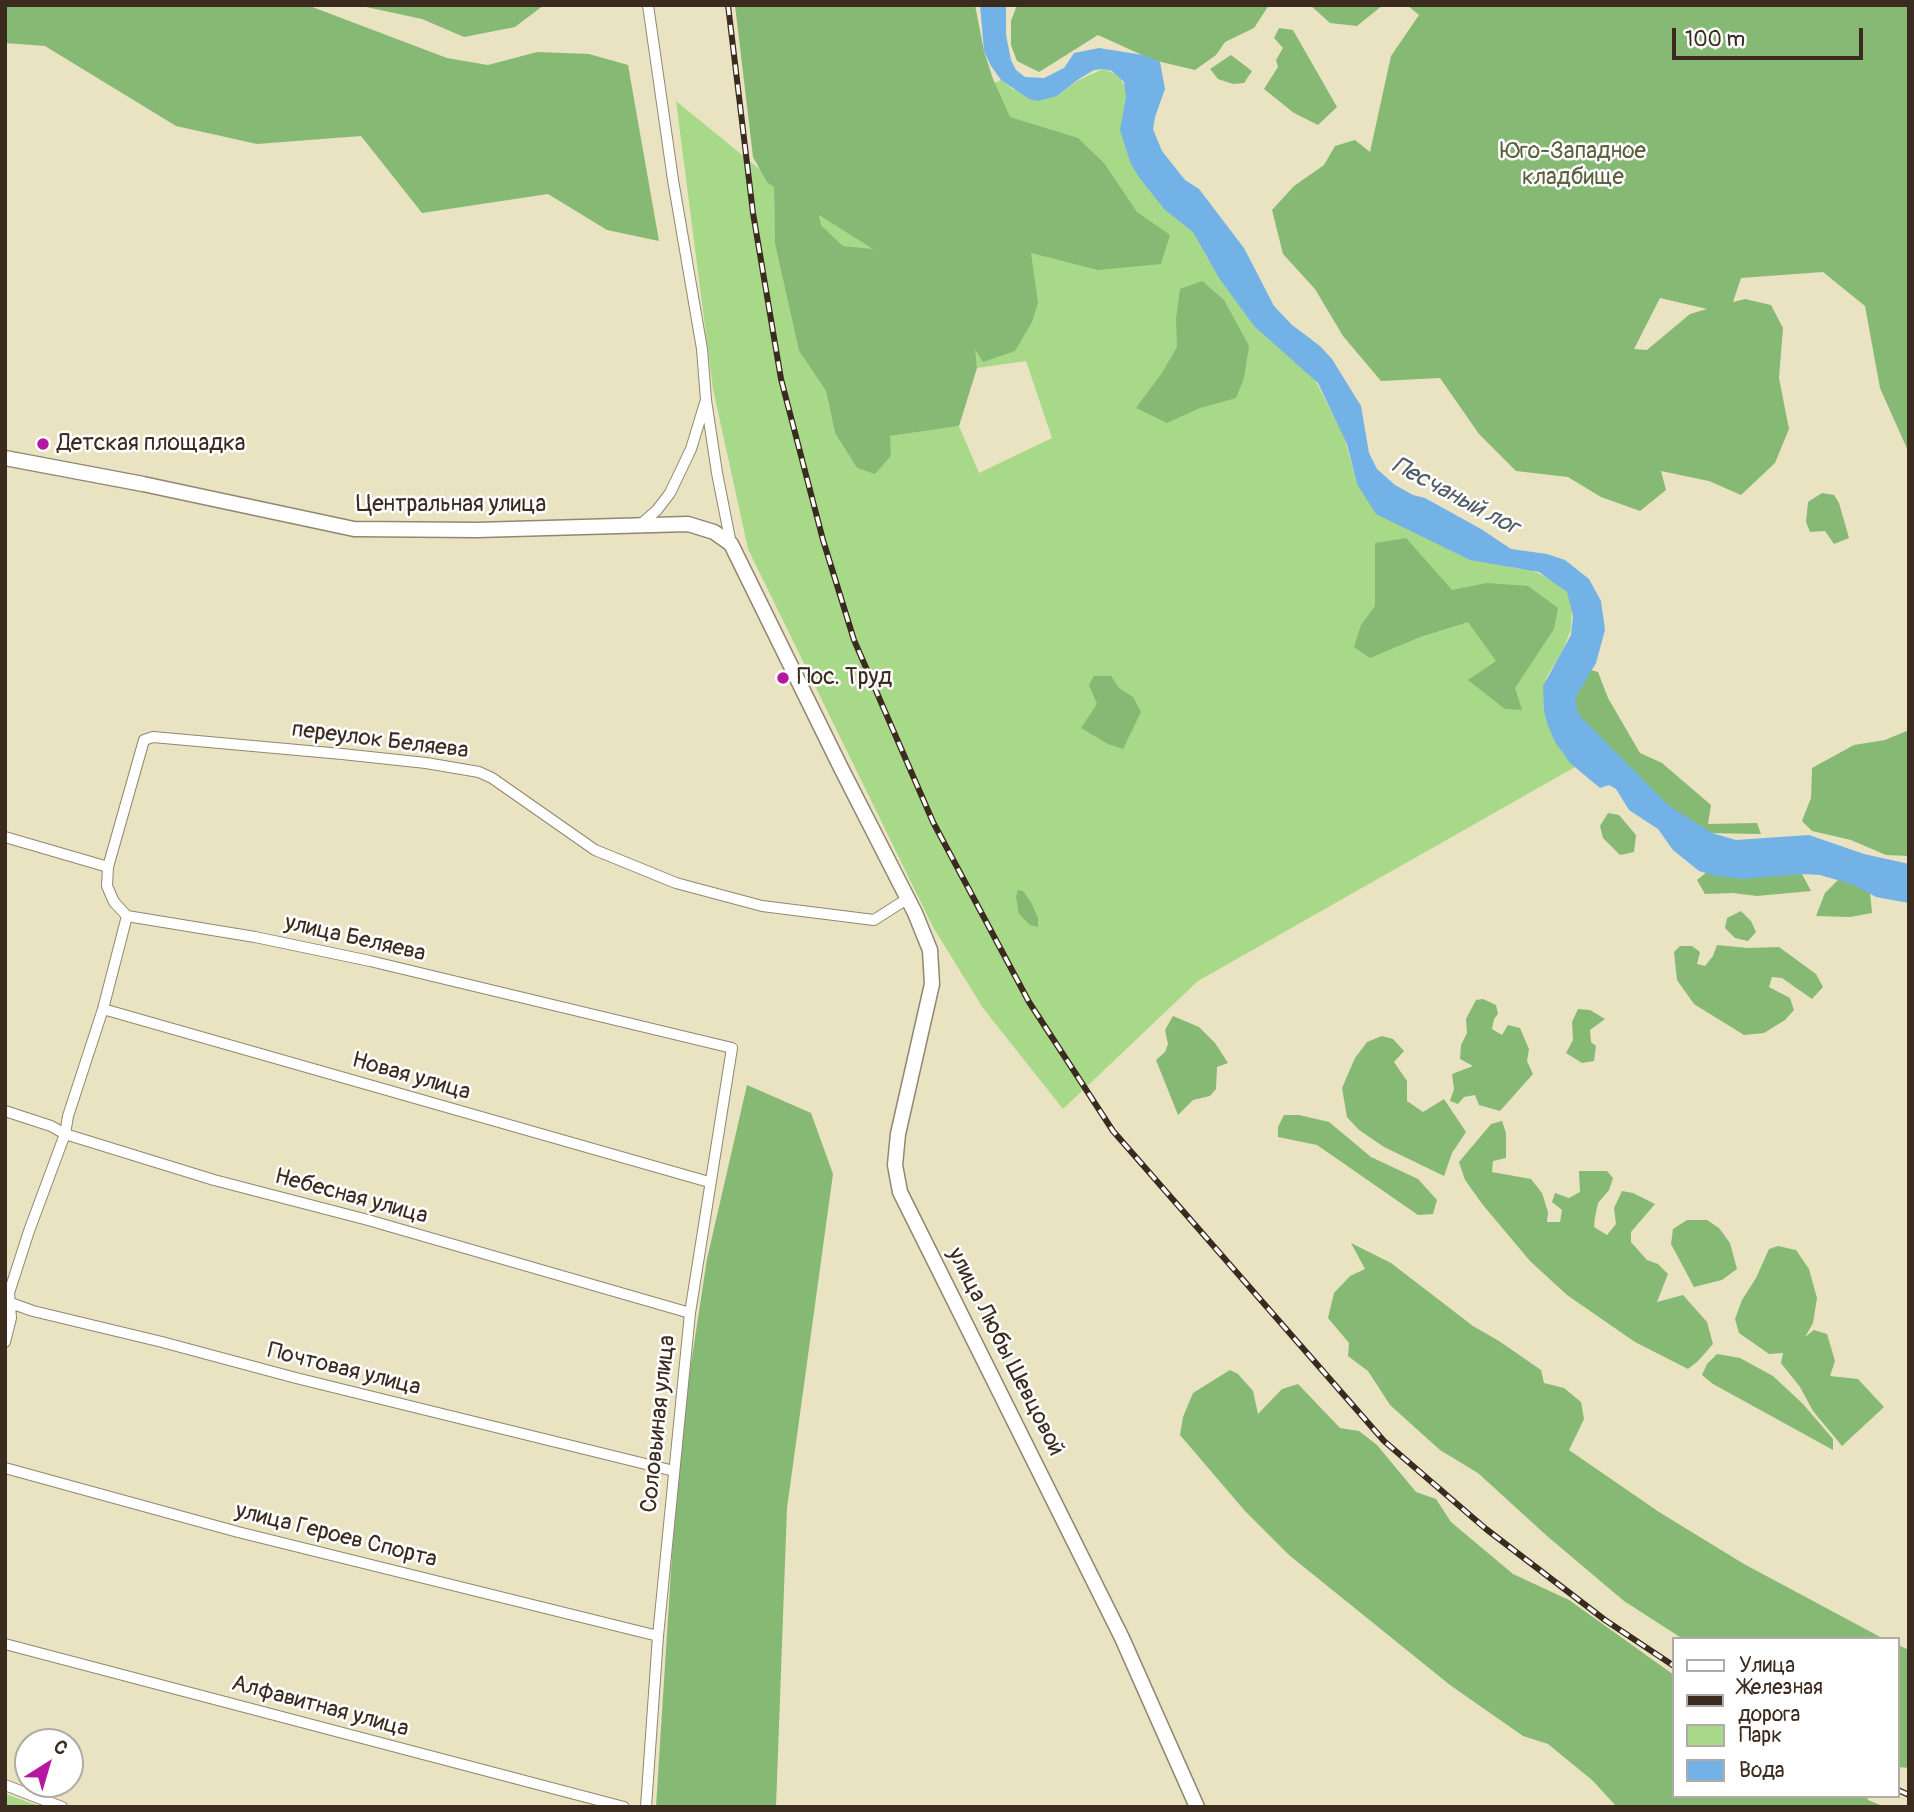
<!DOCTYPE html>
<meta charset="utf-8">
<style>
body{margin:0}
#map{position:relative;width:1914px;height:1812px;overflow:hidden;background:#e9e3c2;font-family:Pangolin,sans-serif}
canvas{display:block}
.frame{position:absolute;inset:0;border:7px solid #3b2a1e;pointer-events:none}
.legend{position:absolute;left:1672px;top:1637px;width:228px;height:161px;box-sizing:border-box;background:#fff;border:2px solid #b1aaa5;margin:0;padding:9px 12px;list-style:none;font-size:21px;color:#3b2a1e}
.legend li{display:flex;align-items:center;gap:14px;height:35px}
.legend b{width:35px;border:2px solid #b1aaa5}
.north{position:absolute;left:14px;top:1728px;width:70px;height:70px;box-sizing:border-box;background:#fff;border:2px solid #b1aaa5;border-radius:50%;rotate:37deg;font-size:19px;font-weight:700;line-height:28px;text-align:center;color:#3b2a1e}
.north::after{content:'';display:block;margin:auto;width:24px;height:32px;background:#b5179e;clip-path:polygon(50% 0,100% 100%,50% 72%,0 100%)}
.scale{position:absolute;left:1672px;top:28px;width:191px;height:32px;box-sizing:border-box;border:4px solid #3b2a1e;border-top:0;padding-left:9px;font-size:21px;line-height:24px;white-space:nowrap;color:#3b2a1e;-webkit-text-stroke:5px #fff;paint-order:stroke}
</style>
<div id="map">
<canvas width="1914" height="1812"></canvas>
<div class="frame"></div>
<ul class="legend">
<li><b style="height:9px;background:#fff"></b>Улица</li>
<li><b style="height:9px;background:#3b2a1e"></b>Железная дорога</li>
<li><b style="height:19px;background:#a8d988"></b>Парк</li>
<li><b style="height:19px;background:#73b2e6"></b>Вода</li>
</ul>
<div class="north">С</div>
<div class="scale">100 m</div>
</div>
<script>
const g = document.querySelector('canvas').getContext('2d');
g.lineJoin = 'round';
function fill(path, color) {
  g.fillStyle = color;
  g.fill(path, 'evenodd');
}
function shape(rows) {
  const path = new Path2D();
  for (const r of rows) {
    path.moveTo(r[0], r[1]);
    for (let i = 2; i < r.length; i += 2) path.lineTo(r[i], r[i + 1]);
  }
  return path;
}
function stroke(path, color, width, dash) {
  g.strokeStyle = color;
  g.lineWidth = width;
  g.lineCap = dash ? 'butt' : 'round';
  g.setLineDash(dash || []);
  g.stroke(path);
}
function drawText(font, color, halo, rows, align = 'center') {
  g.font = font + ' Pangolin,sans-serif';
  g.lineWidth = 5;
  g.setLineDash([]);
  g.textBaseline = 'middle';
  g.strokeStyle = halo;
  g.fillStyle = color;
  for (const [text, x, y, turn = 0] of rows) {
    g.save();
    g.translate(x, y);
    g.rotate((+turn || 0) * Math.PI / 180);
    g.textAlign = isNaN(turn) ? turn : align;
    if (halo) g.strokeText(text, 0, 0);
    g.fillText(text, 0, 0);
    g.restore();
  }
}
fill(shape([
 [1103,69,1119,75,1126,89,1126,97,1208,259,1254,326,1313,376,1344,436,1357,484,1513,568,1529,569,1553,580,1567,592,1572,608,1571,629,1563,650,1546,678,1548,726,1575,767,1198,981,1063,1109,983,1008,933,927,748,549,713,389,676,101,774,181,775,244,799,351,826,391,835,433,857,468,875,473,891,456,889,436,959,426,979,473,1052,438,1026,361,977,368,971,322,883,251,843,246,821,225,794,169,1001,80,1014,90,1057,96,1079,80],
 [5,1794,42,1807,5,1807]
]), '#a8d988');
fill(shape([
 [5,5,307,5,447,58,488,65,537,52,589,54,628,65,659,241,607,230,548,194,422,213,361,136,257,144,176,126,45,46,5,43],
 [357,5,544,5,515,27,464,37,422,19],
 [735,5,975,5,984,51,993,79,1010,117,1078,138,1104,163,1137,212,1170,235,1161,264,1098,270,1031,253,1038,303,1032,322,1015,351,983,362,975,349,977,368,959,426,890,436,891,456,875,474,857,468,835,433,826,391,799,351,775,244,774,187,767,182,753,157],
 [819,215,873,249,843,246,821,225],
 [1017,5,1269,5,1254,28,1225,42,1216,55,1195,70,1153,60,1098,35,1039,72,1017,61,1011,45,1011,21],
 [1310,5,1383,5,1357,26,1330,23],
 [1407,5,1909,5,1909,453,1880,388,1865,306,1823,272,1741,278,1733,302,1745,299,1771,305,1783,328,1779,378,1789,429,1775,463,1741,495,1709,481,1661,471,1666,490,1640,511,1601,497,1568,477,1516,471,1479,434,1440,378,1381,381,1343,336,1315,289,1283,254,1272,210,1294,186,1324,165,1335,146,1355,140,1370,152,1391,56,1419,15],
 [1660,298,1707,309,1690,314,1647,350,1634,349],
 [1279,28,1293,30,1337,107,1318,125,1294,113,1264,89,1278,67,1276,60,1283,48,1274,38],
 [1231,55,1252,71,1244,83,1233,84,1218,79,1210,69],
 [1202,281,1224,300,1249,346,1244,378,1236,398,1200,408,1167,423,1136,408,1162,373,1177,347,1176,319,1180,289],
 [1822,493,1834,495,1839,503,1849,538,1834,544,1825,531,1810,532,1806,522,1808,502],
 [1406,538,1452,590,1487,583,1528,586,1558,608,1554,629,1515,688,1522,710,1505,709,1468,680,1496,661,1468,622,1420,637,1370,658,1354,647,1361,625,1375,606,1375,543],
 [1591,670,1598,672,1608,698,1640,753,1662,763,1711,805,1708,824,1757,823,1761,834,1705,833,1644,798,1576,718,1574,686,1584,674],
 [1094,676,1111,676,1119,688,1133,697,1141,712,1123,749,1108,744,1081,728,1097,704,1089,685],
 [1909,730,1909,856,1886,855,1851,840,1812,831,1802,821,1811,798,1812,768,1854,745,1885,740],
 [1608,813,1619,815,1636,835,1634,852,1620,855,1603,838,1600,826],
 [1713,867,1802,874,1811,891,1757,896,1733,893,1705,894,1697,880],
 [1841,877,1870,892,1872,913,1850,917,1816,916,1825,893],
 [1018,890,1023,891,1031,902,1038,918,1038,927,1030,925,1019,914,1016,897],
 [1741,911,1751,921,1756,932,1748,941,1735,938,1725,928,1727,918],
 [1717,945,1748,948,1779,947,1816,974,1823,987,1812,999,1782,978,1772,977,1769,987,1790,998,1794,1010,1785,1020,1764,1033,1744,1035,1694,1004,1677,980,1674,952,1680,946,1692,946,1700,952,1697,964,1705,966,1713,956],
 [1483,999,1496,1005,1498,1014,1494,1019,1492,1029,1502,1035,1508,1025,1520,1028,1529,1049,1527,1061,1533,1074,1500,1111,1479,1105,1475,1095,1464,1097,1458,1104,1450,1101,1454,1089,1452,1074,1473,1066,1460,1059,1461,1045,1467,1033,1466,1019,1476,1000],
 [1578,1009,1590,1010,1605,1019,1590,1030,1591,1042,1596,1046,1594,1061,1582,1063,1566,1053,1573,1040,1572,1022],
 [1173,1016,1199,1027,1215,1043,1228,1063,1217,1067,1216,1089,1210,1096,1193,1100,1178,1115,1156,1060,1165,1052,1168,1044,1165,1030],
 [1382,1036,1393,1039,1404,1051,1394,1062,1407,1081,1407,1101,1423,1112,1444,1099,1466,1132,1452,1153,1444,1176,1384,1147,1359,1130,1347,1117,1342,1088,1355,1058,1367,1042],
 [747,1085,811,1113,833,1174,787,1508,776,1807,656,1807,672,1555,686,1397,707,1259],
 [1284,1115,1299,1115,1329,1122,1371,1157,1418,1179,1437,1200,1433,1214,1418,1215,1317,1145,1278,1137,1278,1127],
 [1502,1121,1506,1133,1506,1158,1493,1161,1492,1172,1531,1179,1542,1193,1548,1212,1547,1222,1560,1222,1562,1210,1552,1202,1555,1193,1569,1198,1580,1192,1579,1171,1607,1171,1613,1178,1609,1190,1598,1203,1595,1217,1594,1227,1607,1235,1616,1224,1614,1208,1622,1191,1633,1193,1655,1204,1631,1232,1631,1242,1647,1260,1658,1264,1668,1274,1657,1302,1683,1295,1707,1322,1713,1344,1698,1361,1688,1369,1635,1342,1567,1295,1530,1261,1483,1205,1465,1180,1459,1162,1491,1124],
 [1687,1220,1707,1220,1719,1228,1730,1243,1737,1269,1722,1280,1694,1287,1671,1244,1673,1229],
 [1351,1243,1391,1263,1473,1326,1499,1341,1541,1370,1544,1383,1564,1388,1581,1402,1584,1419,1569,1450,1659,1512,1744,1564,1884,1639,1683,1639,1624,1601,1547,1536,1478,1473,1440,1450,1390,1405,1368,1371,1348,1356,1349,1343,1328,1318,1334,1293,1350,1276,1365,1269],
 [1778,1246,1796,1250,1809,1269,1817,1298,1813,1323,1805,1337,1814,1330,1827,1334,1835,1361,1830,1376,1858,1379,1884,1407,1842,1446,1813,1411,1800,1387,1781,1363,1783,1353,1769,1354,1739,1333,1735,1319,1742,1300,1756,1278,1769,1249],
 [1717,1354,1740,1358,1773,1376,1803,1404,1833,1439,1833,1450,1713,1384,1702,1375,1707,1364],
 [1230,1370,1238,1374,1253,1391,1258,1414,1282,1389,1298,1384,1340,1428,1359,1431,1377,1445,1416,1492,1436,1499,1451,1522,1513,1574,1569,1600,1674,1675,1674,1796,1867,1796,1868,1800,1885,1807,1617,1807,1592,1780,1548,1744,1523,1736,1450,1685,1289,1555,1245,1511,1180,1435,1183,1417,1193,1393],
 [1898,1645,1909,1650,1909,1768,1898,1767]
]), '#86b974');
fill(shape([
 [980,5,1006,5,1006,35,1011,60,1016,70,1025,77,1044,78,1064,68,1074,53,1099,48,1143,55,1160,62,1165,89,1155,117,1153,129,1162,151,1185,180,1199,189,1244,248,1274,306,1292,325,1320,346,1332,359,1361,406,1369,453,1377,469,1395,485,1413,495,1425,498,1481,529,1511,549,1547,554,1565,560,1589,579,1601,601,1605,630,1596,663,1575,698,1578,714,1668,805,1712,833,1736,840,1809,835,1864,854,1909,864,1909,903,1876,897,1854,885,1820,875,1802,874,1743,879,1716,876,1699,871,1673,850,1658,829,1629,810,1616,789,1609,785,1600,788,1570,763,1555,742,1548,726,1544,711,1543,686,1571,635,1573,616,1567,592,1539,572,1470,560,1376,514,1357,484,1347,444,1318,383,1254,326,1219,278,1193,232,1165,210,1138,176,1130,162,1120,130,1126,97,1124,82,1112,71,1103,69,1094,70,1079,79,1057,96,1038,101,1029,99,1001,80,991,66,984,51]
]), '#73b2e6');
const street = shape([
 [648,5,673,180,702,349,706,400,717,473,731,544],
 [641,524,657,510,670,493,691,449,705,403],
 [5,837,108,867,107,886,114,902,127,916,255,937,370,961,732,1048,690,1313,658,1636,646,1807],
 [108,867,144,740,153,737,342,754,426,763,479,772,492,778,595,850,676,883,762,906,874,920,907,899],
 [103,1009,709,1182],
 [5,1111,51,1126,65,1134,214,1180,368,1220,690,1313],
 [5,1301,33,1311,162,1342,296,1378,674,1471],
 [5,1342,11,1318,9,1293,29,1231,65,1134,68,1116,103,1009,127,916],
 [5,1468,238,1532,658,1636],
 [5,1644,624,1807],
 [5,1785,62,1807]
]);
const secondary = shape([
 [5,458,143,484,354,529,477,530,688,524,714,532,731,544,840,766,915,913,930,950,932,984,898,1134,895,1165,900,1192,1122,1638,1197,1807]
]);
stroke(street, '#928670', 12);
stroke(secondary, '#928670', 17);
stroke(street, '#fff', 10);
stroke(secondary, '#fff', 14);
const rail = shape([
 [728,5,753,213,781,379,823,540,854,640,933,822,1029,1002,1113,1131,1384,1441,1486,1529,1605,1620,1674,1666],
 [1898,1790,1909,1795]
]);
stroke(rail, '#3b2a1e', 6);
stroke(rail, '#fff', 3.5, [10]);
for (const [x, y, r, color] of [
 [43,444,7,"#b5179e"],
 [783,678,7,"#b5179e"]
]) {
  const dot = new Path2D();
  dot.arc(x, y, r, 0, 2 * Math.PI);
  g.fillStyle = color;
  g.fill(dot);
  stroke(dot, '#fff', 2.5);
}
drawText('23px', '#5c5f3e', '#fff', [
 ["Юго-Западное",1573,152],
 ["кладбище",1573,178]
]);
drawText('23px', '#3b2a1e', '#fff', [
 ["Детская площадка",57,444],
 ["Пос. Труд",797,678]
], 'left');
drawText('23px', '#3b2a1e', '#fff', [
 ["Центральная улица",451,505],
 ["переулок Беляева",380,741,7],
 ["улица Беляева",355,939,13],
 ["Новая улица",411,1077,16],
 ["Небесная улица",351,1197,15],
 ["улица Любы Шевцовой",1005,1352,63],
 ["Почтовая улица",344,1370,14],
 ["Соловьиная улица",659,1424,-84],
 ["улица Героев Спорта",336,1536,14],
 ["Алфавитная улица",320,1707,15]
]);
drawText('italic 24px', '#4f5a64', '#fff', [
 ["Песчаный лог",1455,497,28]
]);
</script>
